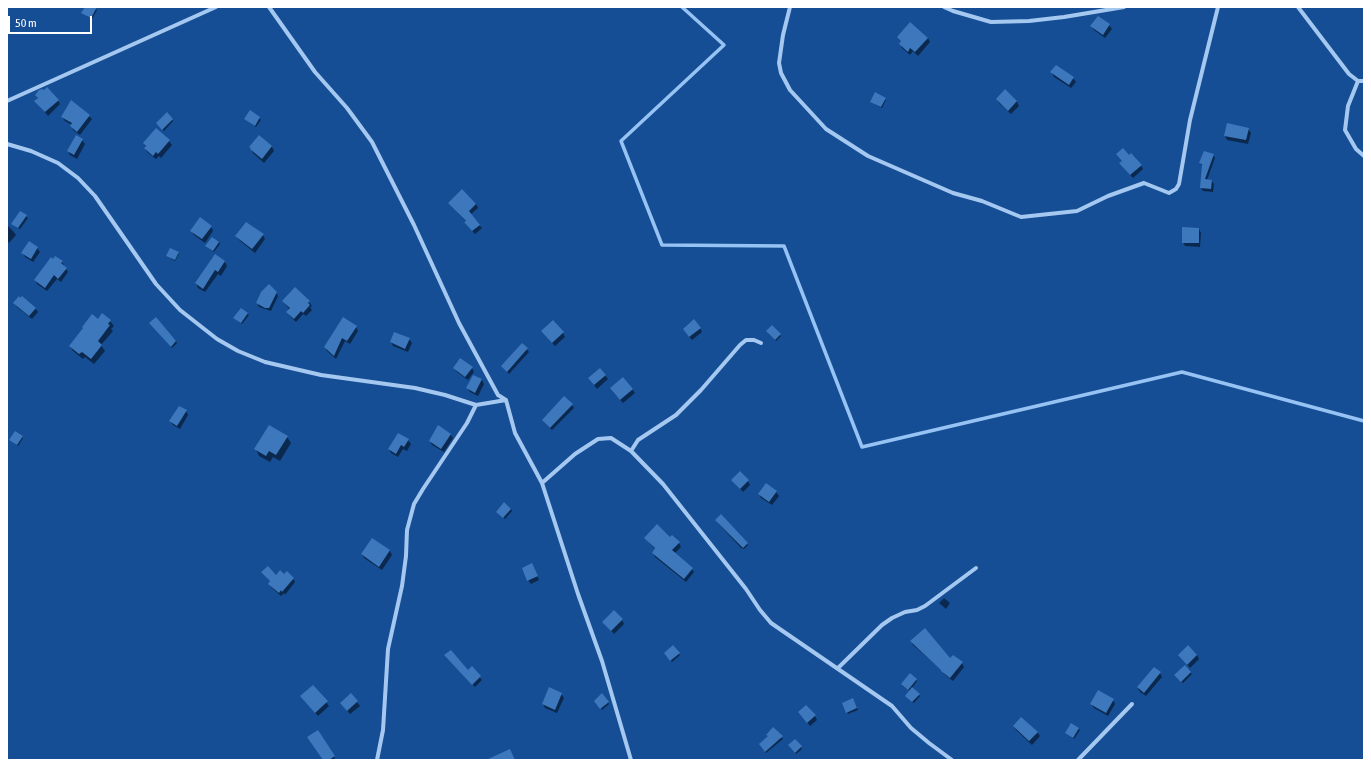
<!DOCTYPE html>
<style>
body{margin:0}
#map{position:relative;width:1371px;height:767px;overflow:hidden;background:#154e94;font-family:"Asap Condensed",sans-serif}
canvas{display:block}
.frame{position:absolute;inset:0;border:8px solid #fff;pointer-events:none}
.scale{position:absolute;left:8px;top:16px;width:84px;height:18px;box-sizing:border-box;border:2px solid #fff;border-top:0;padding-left:5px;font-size:12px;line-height:14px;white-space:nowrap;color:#fff;-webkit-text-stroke:3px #154e94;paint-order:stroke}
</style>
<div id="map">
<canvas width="1371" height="767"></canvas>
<div class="frame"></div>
<div class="scale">50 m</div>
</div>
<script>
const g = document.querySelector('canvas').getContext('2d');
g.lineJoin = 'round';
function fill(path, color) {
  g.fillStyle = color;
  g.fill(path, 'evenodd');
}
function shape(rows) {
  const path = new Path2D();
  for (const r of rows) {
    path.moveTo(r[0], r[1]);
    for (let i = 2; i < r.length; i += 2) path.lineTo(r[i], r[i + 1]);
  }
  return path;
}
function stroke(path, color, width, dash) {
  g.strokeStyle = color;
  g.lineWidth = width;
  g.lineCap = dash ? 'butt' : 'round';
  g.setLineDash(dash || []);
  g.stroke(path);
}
fill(shape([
 [86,7,94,7,97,10,92,19,83,13],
 [1098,17,1109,25,1112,29,1105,38,1094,30,1092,26],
 [898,37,928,38,930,42,918,56,913,51,910,55,902,48,900,44,902,42],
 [1052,73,1073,78,1076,82,1071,88,1054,77],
 [1005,91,1017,102,1019,106,1011,114,999,103,997,99],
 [36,95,58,100,60,104,48,116,36,101,38,99],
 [885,98,886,100,882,108,871,102],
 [251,112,261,120,256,127,245,119],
 [89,116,92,119,80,135,73,130,72,125,65,121,62,117],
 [172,119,173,121,164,131,158,125],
 [156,129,169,141,172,145,161,158,159,156,156,159,147,152,144,143],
 [1248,129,1251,133,1248,144,1227,140,1225,136],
 [259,136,272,147,274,151,264,163,253,153,251,149],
 [82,140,85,144,77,159,70,155,68,151],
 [1213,155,1215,158,1207,180,1212,181,1214,184,1213,192,1203,191,1201,188,1202,166,1201,163],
 [1141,165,1143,169,1133,178,1123,167],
 [449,203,476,204,478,208,470,215,482,228,475,234,468,226,466,222],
 [21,212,28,218,20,229,14,225],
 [7,225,13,231,16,235,9,243,7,241],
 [211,226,213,231,205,243,194,235,191,231],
 [1199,229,1201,233,1200,247,1185,246,1183,242],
 [263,235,265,239,255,253,239,240,236,236],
 [219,242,220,244,214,252,207,247],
 [37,248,40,252,33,262,25,257,23,253],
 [178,252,179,254,175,261,167,256],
 [215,256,225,262,227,266,221,276,218,274,205,292,198,288,196,283],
 [62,262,68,272,61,282,57,279,47,291,37,284,35,280],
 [295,288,309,302,312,306,310,307,312,310,306,316,303,314,296,322,290,316,288,312,290,310,283,301],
 [276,292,278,296,271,311,259,307,257,303],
 [14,303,35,308,38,312,32,319,17,307],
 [241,309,249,315,242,324,235,318],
 [98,320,110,321,114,326,111,329,113,331,101,345,105,351,94,364,85,357,83,359,73,351,70,346,84,328],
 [152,325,176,341,177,343,172,348],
 [356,327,358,331,350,344,345,341,336,359,327,351,325,347],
 [700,328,702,332,692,340,686,333],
 [563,333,565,337,555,346,545,335],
 [768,333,780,335,781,336,776,341],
 [409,339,412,343,408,352,393,346,391,342],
 [522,344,529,352,509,374,502,366],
 [454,368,472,368,474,372,468,380,457,372],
 [605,375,608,379,597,389,589,378],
 [474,376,482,380,484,384,478,396,470,392,467,388],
 [632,389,635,393,623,403,614,393],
 [572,405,574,408,552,430,545,423,543,420],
 [186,411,188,415,180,429,173,425,170,421],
 [398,434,408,440,411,444,407,451,403,449,398,457,391,453,389,449],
 [450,434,453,438,444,452,432,445,430,441],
 [22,436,23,438,18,446,11,440],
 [287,437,291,443,280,461,273,457,270,462,259,456,256,449],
 [732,480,748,481,750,485,743,492],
 [776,492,779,496,772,505,761,498,759,494],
 [511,509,512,511,505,519,497,512],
 [717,522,747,543,748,545,744,549,741,548],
 [645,538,670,538,679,543,681,547,674,554,692,569,694,572,686,582,655,557,653,553,655,549],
 [372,539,390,551,392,555,382,570,364,558,362,554],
 [534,569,539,580,531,584,528,580],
 [262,572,276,576,284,575,293,578,295,582,285,595,284,593,281,596,272,588,269,584,271,582],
 [944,598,950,603,946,609,939,603],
 [622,620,624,624,614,634,604,622],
 [911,641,950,660,962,663,964,667,953,681,944,674,942,670,913,645],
 [666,654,679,654,680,655,672,662],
 [1179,655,1197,655,1199,659,1190,668],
 [445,656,468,671,472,668,482,680,475,687],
 [1185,667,1192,674,1183,683,1177,677],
 [1154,668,1160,673,1162,677,1146,696,1140,692,1138,688],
 [910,674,917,681,912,688,920,696,914,703,907,697,910,691,903,686],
 [313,686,329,706,318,716,302,697],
 [561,694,564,698,557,713,545,708,543,704],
 [351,695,360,706,350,714,344,707],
 [1113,700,1115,704,1108,716,1094,708,1091,704],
 [854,701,858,710,848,714,843,704],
 [596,702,608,702,609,704,602,710],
 [799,712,815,716,817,720,810,726],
 [1014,726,1037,732,1040,736,1032,745,1016,730],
 [773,729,783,739,766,753,761,746,769,737,767,735],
 [1079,729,1080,730,1074,739,1066,733],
 [795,740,802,749,796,754,789,746],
 [334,756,335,760,324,760]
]), '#0007');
stroke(shape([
 [682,7,724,45,621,141,662,245,784,246,862,447,1182,372,1364,421]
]), '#97c3f4', 3.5);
fill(shape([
 [85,7,97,7,91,18,81,13],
 [1098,16,1110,24,1103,35,1090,26],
 [910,22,928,38,915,52,910,48,908,52,899,44,901,41,897,37],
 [1056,65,1074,77,1069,85,1050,72],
 [47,87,59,100,45,112,34,101,38,98,35,95,39,90,42,89,44,90],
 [1005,89,1017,101,1008,111,996,99],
 [875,92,886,98,881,107,870,102],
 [71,100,90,115,77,132,70,126,72,123,61,117],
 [250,110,260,117,255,126,244,119],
 [167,112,173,119,162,130,156,123],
 [1227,123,1249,128,1246,140,1224,136],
 [156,128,170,140,158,154,156,152,153,156,144,148,146,146,143,143],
 [76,135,83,139,74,155,67,151],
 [259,135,272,146,262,159,250,149,251,148,249,147],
 [1123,148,1129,155,1131,153,1142,165,1130,175,1119,163,1122,161,1116,154],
 [1204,151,1214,154,1205,179,1212,180,1211,189,1200,188,1202,164,1199,163],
 [462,189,476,204,469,211,480,225,472,231,464,222,466,221,448,203],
 [20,211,27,215,18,228,11,224],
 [200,217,212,226,202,239,190,231],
 [246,222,264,234,252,249,235,236],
 [1182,227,1199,228,1199,243,1182,243],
 [212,237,219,242,213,251,205,246],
 [29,241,38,247,31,259,21,253],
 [170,248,179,252,175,260,166,256],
 [215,254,225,261,218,272,215,270,203,289,195,283],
 [55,256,63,261,61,263,67,268,58,279,54,275,45,288,34,280,51,257,53,259],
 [269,284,277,292,269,308,265,308,256,303,261,292],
 [295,287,310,301,308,303,310,305,303,313,301,311,294,319,286,312,290,308,282,301],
 [19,296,20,298,22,296,36,308,29,316,13,303],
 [241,308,248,313,241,323,233,318],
 [102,313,111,320,108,324,110,325,98,341,102,345,91,359,82,352,79,354,69,346,83,328,82,327,92,314,98,319],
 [156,317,176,341,171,347,149,323],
 [343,317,357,326,347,341,342,338,334,356,324,347],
 [694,319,701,328,689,337,683,329],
 [553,320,564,332,552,343,541,331],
 [772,325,781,334,775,340,766,331],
 [394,332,410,338,405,349,390,342],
 [522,343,528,348,507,372,501,366],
 [460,358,473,367,465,377,453,368],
 [600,368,606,375,594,385,588,378],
 [473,375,482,379,475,393,466,388],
 [623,377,633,389,620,400,610,388],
 [564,396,573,404,550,428,542,420],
 [179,406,187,410,177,426,169,421],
 [269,425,288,436,276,455,269,451,266,456,254,449],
 [438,425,451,434,441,449,429,441],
 [15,431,23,436,17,445,9,440],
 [398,433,409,439,404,447,401,445,396,454,388,449],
 [740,471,749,480,740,489,731,480],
 [766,483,777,491,769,502,758,494],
 [504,502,511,509,503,518,496,512],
 [721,514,748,543,743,548,715,520],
 [657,524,670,537,672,535,680,542,672,550,693,568,684,579,652,553,655,548,644,538],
 [372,538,390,550,379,567,361,554],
 [532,563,538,576,527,581,522,568],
 [268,566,276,575,280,570,284,574,287,571,294,578,282,592,281,590,279,593,268,584,270,581,261,572],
 [614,610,623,619,611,631,602,622],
 [925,628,950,658,953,655,963,662,950,678,941,671,941,670,910,641],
 [673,645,680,653,670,661,664,653],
 [1188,645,1197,655,1187,665,1178,655],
 [451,650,468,670,472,666,481,676,472,685,444,655],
 [1185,665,1191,672,1181,682,1174,675],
 [1154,667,1161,672,1144,693,1137,687],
 [910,673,917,679,908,690,901,684],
 [313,685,328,701,315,713,300,696],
 [549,687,562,693,555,710,542,704],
 [912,687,920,694,912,702,905,696],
 [1098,690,1114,699,1106,713,1090,704],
 [351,693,358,701,347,711,340,703],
 [602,693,609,702,600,709,594,701],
 [853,698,857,708,846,713,842,703],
 [806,705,816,715,807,723,798,712],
 [1021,717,1038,732,1029,741,1013,726],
 [1071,723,1079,728,1073,738,1065,733],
 [773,727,783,736,765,752,759,744,768,736,766,735],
 [318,730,335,756,329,760,323,760,307,737],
 [795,739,802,746,795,753,788,745],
 [510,749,515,760,486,760]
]), '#3d77bc');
stroke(shape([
 [269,7,315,72,347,108,372,142,414,225,459,323,498,395,506,400,515,433,542,483,578,594,602,661,631,760],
 [790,7,783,35,779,63,781,73,790,90,826,129,868,156,953,193,982,201,1021,217,1077,211,1108,196,1144,183,1169,193,1176,189,1179,184,1190,120,1218,7],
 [944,7,953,11,991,22,1029,21,1064,17,1124,7],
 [1298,7,1349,74,1358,81,1364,81],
 [1358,81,1348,106,1345,130,1356,149,1364,156],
 [7,101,216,7],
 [7,144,31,151,58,163,78,178,95,196,156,284,180,310,217,339,238,351,265,362,321,375,415,388,445,395,476,405,506,400],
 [631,451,638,440,676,415,701,390,740,345,746,340,754,340,761,343],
 [542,483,575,454,598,439,611,438,631,451,663,484,746,589,760,610,771,623,892,706,911,728,929,743,952,760],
 [838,668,882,625,892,618,905,612,917,610,925,606,976,568],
 [377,760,383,730,388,649,402,586,406,556,407,530,414,504,423,489,467,423,476,405],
 [1078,760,1132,704]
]), '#a5c8f1', 4);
</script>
